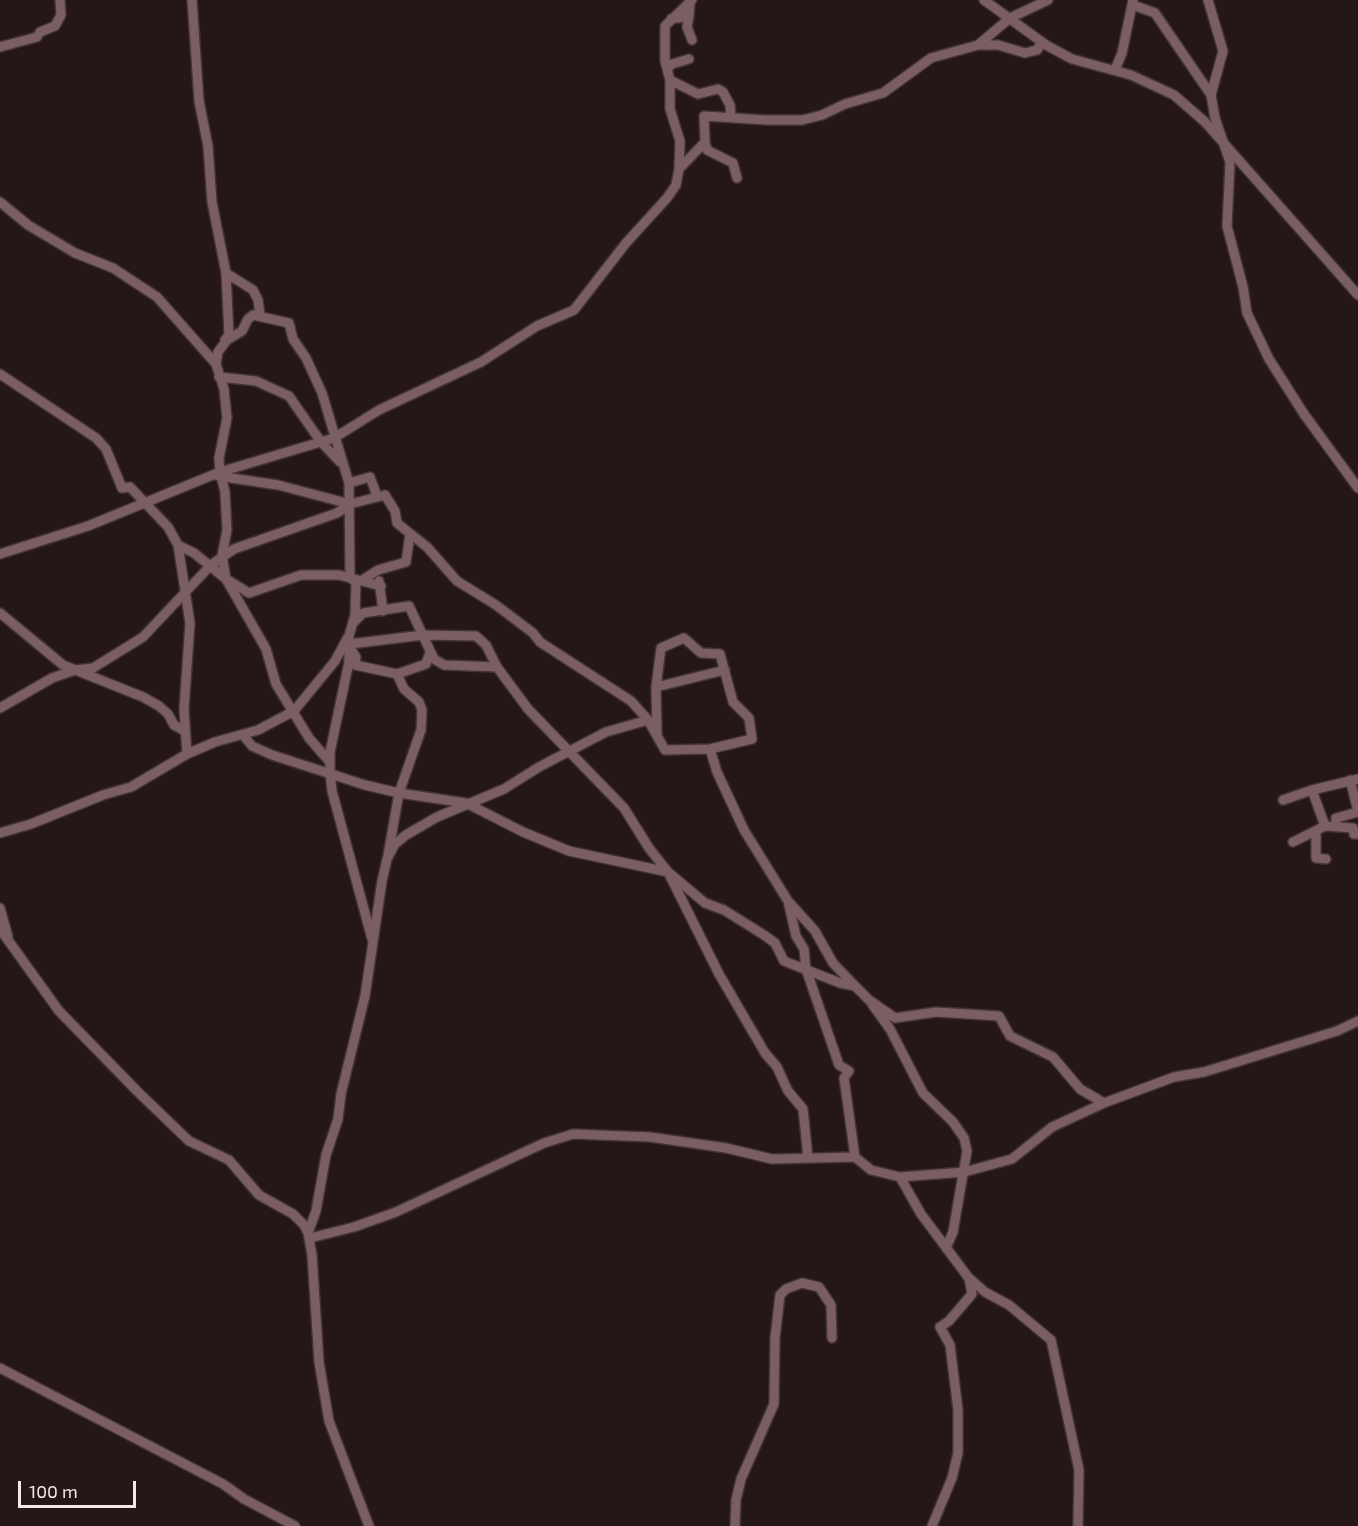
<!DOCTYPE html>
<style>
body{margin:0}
#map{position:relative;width:1358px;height:1526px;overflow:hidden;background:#251618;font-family:"Exo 2",sans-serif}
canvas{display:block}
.scale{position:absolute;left:18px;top:1481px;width:118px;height:27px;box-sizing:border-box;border:3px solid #f3e7e8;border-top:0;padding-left:8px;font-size:18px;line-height:21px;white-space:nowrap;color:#f3e7e8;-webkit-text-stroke:4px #251618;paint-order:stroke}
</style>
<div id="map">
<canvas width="1358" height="1526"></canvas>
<div class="scale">100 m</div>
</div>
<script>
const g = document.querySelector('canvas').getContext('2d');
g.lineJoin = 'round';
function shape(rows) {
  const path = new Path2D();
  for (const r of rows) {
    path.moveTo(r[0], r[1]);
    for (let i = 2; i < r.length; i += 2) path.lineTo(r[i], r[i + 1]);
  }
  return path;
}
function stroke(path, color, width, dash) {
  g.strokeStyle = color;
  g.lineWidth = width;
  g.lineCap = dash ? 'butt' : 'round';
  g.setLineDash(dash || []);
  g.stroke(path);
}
const street = shape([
 [192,0,199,101,208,146,212,202,226,273,229,335,225,340],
 [692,0,665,26,665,61,670,80,698,94,718,89,723,92,730,105,731,116],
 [984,0,1046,45,1072,59,1131,75,1174,95,1205,122,1358,295],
 [1208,0,1223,51,1211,95],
 [1133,5,1155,13,1211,95,1215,118,1230,162,1227,226,1243,287,1247,313,1269,359,1304,414,1358,488],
 [689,16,687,27,692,40],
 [671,19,689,16,690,3],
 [978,45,998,45,1025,53,1037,50,1042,42],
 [0,47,37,37,40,32,55,26,61,15,60,0],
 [667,69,672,64,689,59],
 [1115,70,1122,53,1133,0],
 [670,80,670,109,680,141,679,169],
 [705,142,707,150,733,163,737,178],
 [0,202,28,225,75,253,113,268,157,297,216,364],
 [226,273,253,290,258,300,260,315],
 [0,374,96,438,106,449,122,488,130,487,168,527,178,545,194,553,226,579,249,593,301,575,339,575,381,586],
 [219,377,256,381,289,396,321,442,340,462],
 [218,476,278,485,350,504],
 [349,483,370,477,377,496],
 [178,545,190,623,184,709,187,754],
 [0,554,88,526,220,472,219,458,227,418,224,389,216,364,218,352,227,340,242,331,248,319,253,315,289,323,293,339,306,358,322,393,349,483,350,578,356,582,355,615,349,636,349,662,330,752,330,772,332,791,372,939],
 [361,581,378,570,406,562,410,534],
 [379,581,383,611],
 [0,613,63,665,143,697,159,706,168,714,174,725,183,730],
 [354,622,363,613,409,606,434,659,444,665,497,667],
 [350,644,423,635,476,636,486,645,497,667,528,709,624,808,649,848,668,872,719,974,765,1053,777,1067,788,1091,803,1109,808,1158],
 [350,648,356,657,355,665,397,674,404,689,419,702,422,710,421,730,399,793,388,855],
 [397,674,426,664,430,652],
 [656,687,725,670],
 [0,708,52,678,75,670,93,668,143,637,211,565,234,549,337,513,350,504,385,495,395,511,397,523,427,547,457,581,496,605,533,633,540,642,631,701,648,720],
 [657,733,656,687,661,648,684,638,701,653,720,654,733,702,749,718,752,739,710,749],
 [243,735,252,746,272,755,365,785,399,793,466,803,523,832,569,851,668,872,705,903,724,910,764,935,775,943,784,961,840,983,855,986,869,1000,895,1018,936,1012,999,1016,1010,1036,1053,1057,1080,1089,1104,1103],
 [329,761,309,738,276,684,266,649,226,579,222,556,227,530,225,492,220,472,334,438,379,410,481,362,537,326,574,310,626,243,667,198,676,185,679,169,705,142,704,116,766,120,802,120,822,115,845,104,883,93,931,58,978,45,1010,18,1048,0],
 [1350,780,1358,811],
 [1312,790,1325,826],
 [1283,800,1312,790,1358,779],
 [1336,825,1336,818,1358,812],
 [1316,832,1316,858,1326,859],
 [0,833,31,824,103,795,131,787,187,754,215,742,258,730,294,711,335,661,348,637],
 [1293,842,1325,826,1353,828,1354,834,1358,834],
 [788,901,796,936,804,949,806,969,839,1065,849,1071,844,1078,855,1157],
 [0,908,8,937],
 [0,929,59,1011,138,1092,189,1141,229,1160,259,1195,293,1214,304,1225,308,1233,312,1255,319,1362,329,1421,369,1526],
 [872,1004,890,1029,923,1093,953,1122,964,1138,967,1151,953,1232,946,1248],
 [900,1177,964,1172,1012,1159,1052,1127,1104,1103,1174,1077,1204,1072,1337,1031,1358,1021],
 [308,1233,316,1211,326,1155,338,1119,341,1094,365,996,382,881,387,859,395,844,406,835,437,817,504,789,539,767,606,732,648,720,665,750,710,749,717,772,744,830,788,901,815,931,833,963,855,986],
 [310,1238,354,1227,396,1212,544,1143,573,1134,650,1137,726,1148,772,1159,855,1157,871,1170,900,1177,921,1214,968,1277,985,1292,1009,1305,1051,1340,1079,1470,1078,1526],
 [0,1368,223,1484,244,1499,295,1526],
 [735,1526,736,1500,741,1479,774,1404,775,1338,780,1295,786,1289,802,1283,819,1287,831,1305,832,1338],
 [932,1526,952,1478,958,1453,958,1410,950,1345,940,1327,949,1321,972,1294,969,1278]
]);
stroke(street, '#423335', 12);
stroke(street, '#7a5e61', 9);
</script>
